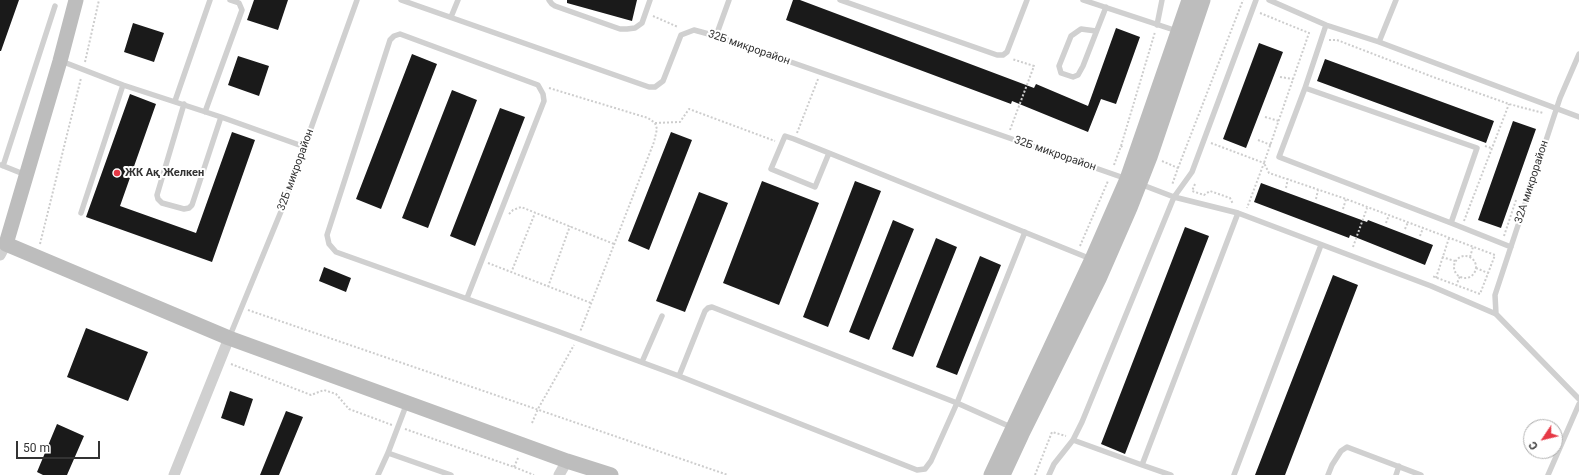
<!DOCTYPE html>
<meta charset="utf-8">
<style>
body{margin:0}
#map{position:relative;width:1579px;height:475px;overflow:hidden;background:#fff;font-family:Roboto,sans-serif}
canvas{display:block}
.north{position:absolute;left:1523px;top:419px;width:40px;height:40px;box-sizing:border-box;background:#fff;border:1px solid #adadad;border-radius:50%;rotate:235deg;font-size:11px;font-weight:700;line-height:16px;text-align:center;color:#333}
.north::after{content:'';display:block;margin:auto;width:14px;height:18px;background:#e63946;clip-path:polygon(50% 0,100% 100%,50% 72%,0 100%)}
.scale{position:absolute;left:16px;top:441px;width:84px;height:18px;box-sizing:border-box;border:2px solid #333;border-top:0;padding-left:5px;font-size:12px;line-height:14px;white-space:nowrap;color:#333;-webkit-text-stroke:3px #fff;paint-order:stroke}
</style>
<div id="map">
<canvas width="1579" height="475"></canvas>
<div class="north">С</div>
<div class="scale">50 m</div>
</div>
<script>
const g = document.querySelector('canvas').getContext('2d');
g.lineJoin = 'round';
function fill(path, color) {
  g.fillStyle = color;
  g.fill(path, 'evenodd');
}
function shape(rows) {
  const path = new Path2D();
  for (const r of rows) {
    if (r.length === 3) {
      path.moveTo(r[0] + r[2], r[1]);
      path.arc(r[0], r[1], r[2], 0, 2 * Math.PI);
      continue;
    }
    path.moveTo(r[0], r[1]);
    for (let i = 2; i < r.length; i += 2) path.lineTo(r[i], r[i + 1]);
  }
  return path;
}
function stroke(path, color, width, dash) {
  g.strokeStyle = color;
  g.lineWidth = width;
  g.lineCap = dash ? 'butt' : 'round';
  g.setLineDash(dash || []);
  g.stroke(path);
}
function drawText(font, color, halo, rows, align = 'center') {
  g.font = font + ' Roboto,sans-serif';
  g.lineWidth = 4;
  g.setLineDash([]);
  g.textBaseline = 'middle';
  g.strokeStyle = halo;
  g.fillStyle = color;
  for (const [text, x, y, turn = 0] of rows) {
    g.save();
    g.translate(x, y);
    g.rotate((+turn || 0) * Math.PI / 180);
    g.textAlign = isNaN(turn) ? turn : align;
    if (halo) g.strokeText(text, 0, 0);
    g.fillText(text, 0, 0);
    g.restore();
  }
}
fill(shape([
 [0,0,19,0,1,51,0,51],
 [254,0,288,0,278,30,247,20],
 [567,0,637,0,632,21,567,3],
 [793,0,800,0,1034,88,1036,84,1088,106,1116,28,1140,37,1116,104,1101,99,1088,132,1012,101,1011,104,786,20],
 [133,23,164,33,154,62,124,52],
 [1259,43,1283,52,1246,148,1223,139],
 [412,54,437,64,381,209,356,199],
 [238,56,269,66,259,96,228,85],
 [1325,59,1494,121,1486,143,1317,81],
 [452,90,477,100,428,228,402,218],
 [130,94,156,104,120,206,196,233,232,132,255,140,212,262,86,217],
 [500,108,525,117,475,246,450,236],
 [1513,121,1536,129,1501,228,1478,220],
 [671,132,692,140,649,250,628,241],
 [762,181,819,203,779,305,723,283],
 [855,181,881,191,828,327,803,317],
 [1261,183,1367,222,1368,220,1433,245,1425,265,1350,235,1349,238,1254,202],
 [699,192,728,203,685,312,656,301],
 [893,220,914,229,869,340,849,332],
 [1185,227,1209,236,1125,454,1101,444],
 [936,238,957,247,913,357,892,349],
 [980,256,1001,265,957,375,936,367],
 [324,267,351,278,346,292,319,281],
 [1333,275,1358,285,1285,475,1255,475],
 [86,328,148,352,128,401,67,377],
 [230,391,253,399,244,426,221,418],
 [286,411,303,417,279,475,260,475],
 [57,424,84,436,67,475,43,475,37,472]
]), '#1a1a1a');
stroke(shape([
 [1260,13,1309,33,1264,163,1269,173,1346,199,1495,255,1480,294,1432,276],
 [653,16,678,27],
 [1329,40,1337,40,1433,77,1509,104,1543,113],
 [85,62,99,0],
 [1280,77,1293,79],
 [549,88,648,118,655,123,657,129,654,142,580,332],
 [1265,117,1279,121],
 [655,123,680,122,689,109,775,141],
 [1010,130,1034,66,1012,59],
 [797,133,818,79],
 [1258,140,1271,145],
 [1211,143,1264,163,1247,208],
 [1121,146,1155,32],
 [1485,146,1491,148],
 [1162,161,1178,168,1172,185],
 [1114,165,1121,146,1124,148],
 [1178,168,1243,0],
 [1195,184,1192,191,1204,195,1210,191,1230,198,1233,204],
 [1286,188,1288,178],
 [1316,199,1318,190],
 [1343,209,1346,199],
 [509,214,513,210,521,207,614,244],
 [1464,221,1509,104],
 [1386,223,1389,215],
 [1405,229,1408,222],
 [1420,236,1423,228],
 [1504,236,1516,200],
 [40,244,81,78],
 [1080,246,1108,181],
 [1353,247,1367,208],
 [1465,267,11],
 [1442,257,1455,261],
 [1470,257,1473,247],
 [488,263,591,303],
 [1476,268,1488,273],
 [511,273,535,213],
 [1436,278,1449,238],
 [1456,286,1460,276],
 [548,287,570,226],
 [248,310,728,475],
 [231,364,311,395,324,390,336,394,349,409,392,425],
 [532,423,538,409,574,345],
 [405,429,514,467,534,475],
 [514,467,518,458],
 [1035,475,1052,432,1066,436]
]), '#cdcdcd', 2, [2, 2]);
stroke(shape([
 [401,0,649,87,655,87,663,81,681,35,694,30,716,36,1127,179],
 [549,0,552,4,555,6,620,29,627,29,635,28,642,23,650,0],
 [840,0,997,55,1003,55,1007,52,1027,0],
 [1083,0,1177,31],
 [1269,0,1326,25,1379,42,1579,117],
 [451,17,458,0],
 [1157,25,1162,0],
 [1096,31,1081,29,1071,36,1059,66,1061,73,1073,77,1078,75,1083,66,1106,7],
 [716,36,729,0],
 [1379,42,1396,0],
 [61,61,123,85,221,117,305,147],
 [1305,88,1326,25],
 [175,101,210,0],
 [184,104,157,195,158,199,162,203,184,209,189,208,192,205,221,117],
 [205,112,242,10,239,3,230,0],
 [829,153,815,187,771,169,785,136,794,139,829,153,1091,259],
 [1,165,26,175],
 [3,166,55,6],
 [1140,184,1174,197,1238,213,1431,286,1496,314,1579,399],
 [81,213,123,85],
 [1451,223,1477,148,1305,88,1279,157,1451,223,1511,247],
 [467,298,544,101,543,94,538,85,400,34,394,36,390,40,327,235,329,244,336,252,557,331,679,376],
 [1496,314,1495,295,1560,98,1579,54],
 [229,338,282,209,357,0],
 [642,362,662,316],
 [1013,428,957,403,712,307,708,308,705,311,679,376,917,470,925,469,931,461,957,403,1025,232],
 [1073,440,1142,465],
 [388,453,451,475],
 [378,475,388,453,407,403],
 [1049,475,1054,464,1073,440,1082,422,1174,197,1192,172,1256,0],
 [1171,475,1142,465,1238,213],
 [1234,475,1321,245],
 [1328,475,1332,465,1341,451,1347,447,1421,475],
 [1396,475,1399,466],
 [1548,475,1579,404]
]), '#d0d0d0', 5.5);
stroke(shape([
 [0,255,6,244],
 [174,475,229,338],
 [559,475,567,461]
]), '#d0d0d0', 11);
stroke(shape([
 [76,0,60,61,6,244,229,338,567,461,611,475],
 [991,475,1092,259,1127,179,1189,0],
 [1003,475,1022,434,1099,279,1130,208,1150,157,1203,0]
]), '#bdbdbd', 15);
for (const [x, y, r, color] of [
 [117,173,4,"#e63946"]
]) {
  const dot = new Path2D();
  dot.arc(x, y, r, 0, 2 * Math.PI);
  g.fillStyle = color;
  g.fill(dot);
  stroke(dot, '#fff', 1.5);
}
drawText('11px', '#333', '#fff', [
 ["32Б микрорайон",749,48,19],
 ["32Б микрорайон",1055,154,19],
 ["32Б микрорайон",296,170,-70],
 ["32А микрорайон",1532,182,-72]
]);
drawText('bold 11px', '#333', '#fff', [
 ["ЖК Ақ Желкен",125,173]
], 'left');
</script>
